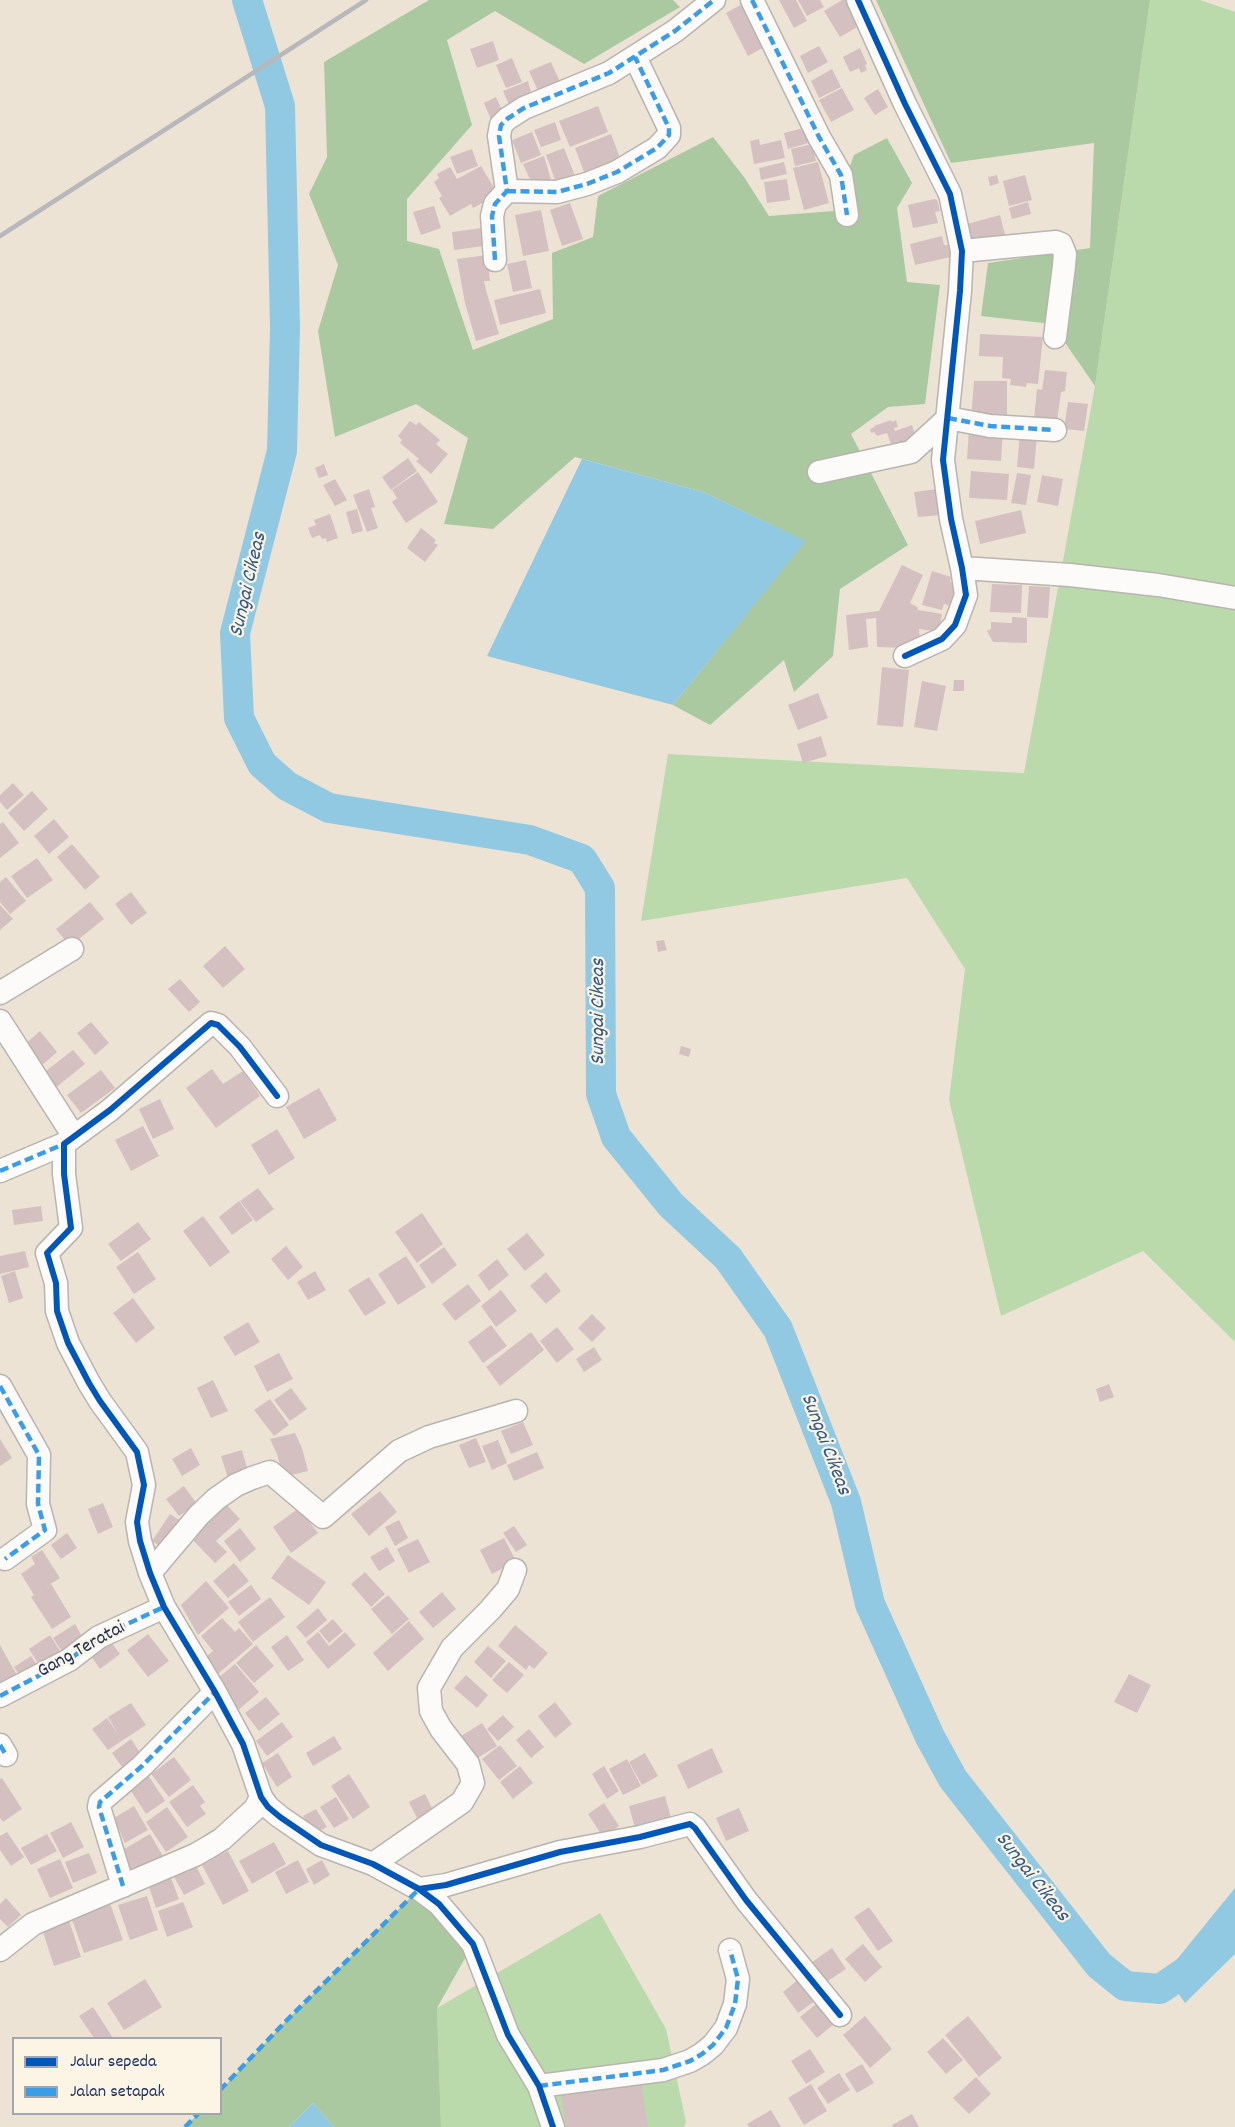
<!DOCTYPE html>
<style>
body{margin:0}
#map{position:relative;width:1235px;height:2127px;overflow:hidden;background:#ede3d5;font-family:Dekko,sans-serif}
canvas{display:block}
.legend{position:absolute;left:12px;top:2037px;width:210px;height:78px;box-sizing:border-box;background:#fcf5e5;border:2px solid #a2a6af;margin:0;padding:8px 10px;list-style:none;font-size:18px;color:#1b2f5e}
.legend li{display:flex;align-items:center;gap:12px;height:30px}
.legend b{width:30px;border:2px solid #a2a6af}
</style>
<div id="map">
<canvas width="1235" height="2127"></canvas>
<ul class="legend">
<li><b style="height:8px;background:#0057b8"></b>Jalur sepeda</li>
<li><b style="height:8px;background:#3b9de6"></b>Jalan setapak</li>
</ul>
</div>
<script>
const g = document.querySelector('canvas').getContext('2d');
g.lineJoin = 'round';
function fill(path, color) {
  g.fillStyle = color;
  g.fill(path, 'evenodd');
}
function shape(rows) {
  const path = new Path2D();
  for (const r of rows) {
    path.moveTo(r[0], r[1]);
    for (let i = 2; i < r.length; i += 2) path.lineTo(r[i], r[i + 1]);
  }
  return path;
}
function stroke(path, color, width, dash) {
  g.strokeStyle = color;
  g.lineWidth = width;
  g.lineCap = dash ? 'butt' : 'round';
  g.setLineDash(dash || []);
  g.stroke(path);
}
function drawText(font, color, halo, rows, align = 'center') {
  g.font = font + ' Dekko,sans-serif';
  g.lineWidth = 4.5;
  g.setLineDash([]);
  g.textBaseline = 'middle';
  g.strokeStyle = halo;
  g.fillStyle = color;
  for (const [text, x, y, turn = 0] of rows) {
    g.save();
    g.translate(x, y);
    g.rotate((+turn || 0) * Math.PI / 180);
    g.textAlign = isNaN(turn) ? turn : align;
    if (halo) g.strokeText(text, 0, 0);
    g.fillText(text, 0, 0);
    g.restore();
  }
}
fill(shape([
 [1150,0,1200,0,1235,12,1235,1342,1143,1251,1001,1316,949,1100,965,969,907,878,641,921,668,754,1024,773,1095,386],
 [600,1913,666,2029,686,2122,684,2127,441,2127,437,2008]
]), '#badaab');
fill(shape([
 [429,0,673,0,680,7,584,64,495,11,447,40,472,125,407,199,407,241,439,249,473,350,553,319,552,253,593,237,598,196,713,137,744,177,769,216,834,211,854,155,887,138,912,183,897,208,907,282,940,285,925,404,888,407,851,434,908,545,840,589,833,656,794,692,784,660,710,725,673,705,805,541,703,492,575,457,493,529,444,524,468,438,416,404,335,437,318,331,338,265,309,194,327,157,324,62],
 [876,0,1150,0,1095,386,1052,324,981,316,988,263,1090,248,1094,143,951,163],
 [419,1889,473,1944,437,2008,441,2127,334,2127,313,2103,289,2127,185,2127,198,2114,220,2114,221,2090,286,2021]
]), '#aac9a0');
fill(shape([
 [582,459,703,492,806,541,673,705,487,656],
 [1235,1888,1235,1954,1185,2003,1165,1974],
 [313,2103,334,2127,289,2127]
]), '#92c9e2');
stroke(shape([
 [247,0,280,106,285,327,282,451,235,633,239,718,262,764,287,786,329,808,530,840,582,859,600,888,601,1094,616,1137,671,1205,728,1258,778,1329,846,1502,870,1604,930,1737,953,1779,1099,1965,1125,1986,1160,1989,1192,1967,1235,1912]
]), '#92c9e2', 30);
fill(shape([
 [779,0,796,0,807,21,794,28],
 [798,0,820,0,824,7,807,16],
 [842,0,846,0,861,25,840,37,824,11],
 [744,3,766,46,748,56,726,13],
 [493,41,499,60,477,68,470,49],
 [819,46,828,62,808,73,800,56],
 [860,48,867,64,865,65,867,70,861,73,859,68,850,72,843,57],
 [512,58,522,82,506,88,496,65],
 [551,62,560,82,538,91,529,71],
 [832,69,841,87,819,98,811,81],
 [528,81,533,101,512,111,503,91],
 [842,88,854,110,831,122,819,100],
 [878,89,888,107,875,115,864,98],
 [496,97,505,117,492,122,484,103],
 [598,106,608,132,570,147,559,121],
 [555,122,561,140,541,147,534,130],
 [803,128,808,143,788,149,784,133],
 [532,132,541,155,521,163,512,140],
 [611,134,620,158,584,172,575,148],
 [759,139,760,145,781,140,785,158,754,164,750,141],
 [812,144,816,161,795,166,791,149],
 [564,148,577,181,558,188,546,155],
 [472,149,478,166,457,174,450,157],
 [544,156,552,183,534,188,523,164],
 [784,162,787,174,761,180,759,168],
 [818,162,829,203,804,210,793,168],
 [481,166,496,191,490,199,473,208,471,204,450,216,439,198,442,196,434,182,439,178,437,174,450,167,457,179],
 [997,175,999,183,990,186,988,177],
 [1025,175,1032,200,1009,206,1003,181],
 [787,179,790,200,767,203,764,182],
 [934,199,937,200,940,211,935,212,938,223,913,228,908,205],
 [1028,202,1031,214,1012,219,1009,208],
 [570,203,583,239,562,246,550,210],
 [434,206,441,228,421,235,413,212],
 [541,210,549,251,523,256,515,215],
 [1000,215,1005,235,972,244,967,224],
 [482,228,484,246,454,250,452,232],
 [942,236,944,245,948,245,951,257,915,265,910,244],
 [487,255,490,281,484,281,486,290,499,334,476,341,465,303,457,259],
 [526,260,532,288,513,292,507,264],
 [540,289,546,313,500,325,494,300],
 [980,334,1043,337,1038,384,1027,383,1026,387,1010,385,1011,379,1002,378,1003,357,979,356],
 [1045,370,1067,372,1065,391,1061,392,1057,421,1034,419,1037,389,1042,390],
 [974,381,1007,381,1007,422,971,419],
 [1068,402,1088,404,1084,431,1064,429],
 [891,420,892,422,896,420,898,427,894,428,895,431,912,425,917,442,893,450,887,433,877,436,874,432,871,433,870,429,875,427,874,426],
 [410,421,416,425,419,422,440,440,436,444,448,454,431,474,416,461,419,459,400,443,402,440,398,436],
 [969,429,1003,431,1001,461,967,459],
 [1020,434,1037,435,1034,469,1017,467],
 [408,458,417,471,391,490,382,477],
 [324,464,328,475,319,478,315,468],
 [971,471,1009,474,1007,500,969,498],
 [418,472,438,502,406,523,392,502,397,498,392,490],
 [1017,473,1031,475,1026,505,1011,503],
 [1042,475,1063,479,1058,506,1037,502],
 [335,479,347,500,335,506,323,485],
 [369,489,375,507,371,508,378,528,367,532,353,495],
 [938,489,941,515,918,517,914,492],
 [357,509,363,531,352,534,346,512],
 [1021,510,1026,533,980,544,975,521],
 [330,514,338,538,327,542,326,538,322,539,320,535,312,538,308,528,316,525,314,520],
 [421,528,436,540,434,543,438,545,425,562,407,548],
 [902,565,923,575,910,603,917,607,918,610,942,614,939,632,919,629,920,641,906,648,877,647,876,618,866,619,868,647,849,650,846,615,879,611],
 [932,571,951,577,950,582,956,584,950,606,944,604,942,610,922,605],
 [992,584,1022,585,1021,613,990,612],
 [1029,586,1050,587,1048,618,1027,617],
 [1012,617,1027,618,1027,643,993,642,987,631,991,629,991,622,1012,623],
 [882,667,909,670,903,727,877,725],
 [954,680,964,680,964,691,953,691],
 [922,681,946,686,937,731,914,727],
 [818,693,828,718,798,730,788,705],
 [821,736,827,756,803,763,797,744],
 [13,783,24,795,7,810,0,802,0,795],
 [32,791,48,809,24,831,8,813],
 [54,819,69,837,49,854,34,836],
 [3,822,19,843,0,858,0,824],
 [72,844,100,877,85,890,57,857],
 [37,858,53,880,27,898,11,876],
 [6,877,26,901,10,914,0,902,0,882],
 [131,892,147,913,131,925,115,904],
 [90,902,104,919,70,946,56,929],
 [0,905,13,919,0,930],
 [664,940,667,950,658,952,656,941],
 [225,946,245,969,223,988,203,966],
 [180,979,200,1002,189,1012,168,989],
 [91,1022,109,1043,95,1055,77,1033],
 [40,1031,57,1052,40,1067,23,1046],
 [681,1046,691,1049,689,1057,679,1054],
 [73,1050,85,1064,54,1089,42,1074],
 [212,1069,223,1084,243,1071,260,1096,216,1128,186,1088],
 [101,1070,115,1088,81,1113,67,1095],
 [319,1088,337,1120,304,1139,286,1107],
 [160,1099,174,1129,153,1139,139,1109],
 [143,1126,159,1156,131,1171,115,1140],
 [277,1129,295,1158,269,1175,251,1145],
 [258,1188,274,1209,256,1222,240,1201],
 [239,1201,253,1220,232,1235,219,1217],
 [41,1206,43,1221,14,1225,12,1210],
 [422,1213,443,1244,417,1263,395,1232],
 [203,1216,230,1252,210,1267,183,1231],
 [138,1222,151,1239,121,1261,108,1244],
 [527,1233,545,1255,525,1271,507,1249],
 [286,1246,303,1267,288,1280,271,1259],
 [444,1247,457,1265,432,1284,419,1265],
 [25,1251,29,1267,0,1274,0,1256],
 [138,1252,156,1279,134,1294,116,1267],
 [406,1256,426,1287,398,1305,378,1274],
 [497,1259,509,1275,489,1291,478,1275],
 [15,1271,23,1298,9,1303,1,1276],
 [315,1271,326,1290,308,1300,297,1282],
 [546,1272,561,1291,546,1304,530,1286],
 [369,1277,386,1303,365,1316,348,1290],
 [468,1284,481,1301,455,1321,442,1304],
 [501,1290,517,1311,496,1327,481,1306],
 [133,1298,155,1328,136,1343,113,1313],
 [592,1314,606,1328,592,1342,578,1328],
 [248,1322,260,1342,235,1356,223,1337],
 [491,1325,507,1346,483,1363,468,1342],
 [557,1327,574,1349,557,1363,540,1341],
 [531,1332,544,1350,500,1386,486,1367],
 [594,1347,602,1360,584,1372,576,1359],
 [279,1353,293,1379,267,1392,254,1366],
 [213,1380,228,1411,211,1418,197,1388],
 [1109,1384,1114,1397,1100,1402,1096,1389],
 [291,1388,307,1409,290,1421,274,1400],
 [270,1399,289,1425,274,1436,254,1410],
 [523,1422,533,1445,511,1454,501,1431],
 [295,1433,302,1448,308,1471,283,1477,277,1454,270,1439],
 [476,1438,486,1462,469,1468,459,1445],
 [0,1439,12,1458,0,1466],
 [498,1440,507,1463,492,1470,482,1446],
 [191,1448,200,1465,182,1476,172,1459],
 [242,1450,249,1475,229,1481,221,1456],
 [537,1452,544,1468,514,1481,507,1465],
 [184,1486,197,1504,179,1516,166,1499],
 [380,1491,397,1512,369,1536,351,1514],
 [103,1503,113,1527,98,1534,88,1509],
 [225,1503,240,1519,216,1541,227,1552,215,1563,190,1537],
 [299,1508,318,1533,291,1553,273,1527],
 [170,1514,184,1523,166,1550,152,1541],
 [399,1520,408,1538,395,1546,385,1527],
 [514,1526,527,1545,516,1552,503,1533],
 [240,1528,256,1549,240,1562,224,1541],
 [67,1533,77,1548,61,1559,51,1545],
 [504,1538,516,1561,492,1574,480,1550],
 [418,1539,430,1562,409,1573,397,1549],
 [387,1547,395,1561,379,1571,370,1557],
 [42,1550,60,1578,44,1588,51,1584,71,1617,52,1629,31,1597,34,1595,21,1574,35,1564,31,1557],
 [288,1555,326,1582,309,1605,271,1578],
 [234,1563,249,1581,228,1598,213,1581],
 [365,1572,385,1594,371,1607,351,1584],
 [206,1581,229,1608,198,1635,181,1605],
 [251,1585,261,1599,239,1616,228,1602],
 [442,1592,456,1609,433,1628,419,1612],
 [388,1595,409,1619,392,1634,371,1609],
 [270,1597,285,1617,253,1642,238,1622],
 [318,1608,327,1620,306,1638,296,1627],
 [222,1618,235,1632,239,1628,253,1644,212,1679,199,1663,213,1651,201,1636],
 [333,1619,343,1631,329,1643,319,1631],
 [409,1621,424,1639,388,1671,373,1653],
 [75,1624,86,1643,65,1656,53,1638],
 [515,1625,548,1653,534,1669,529,1665,526,1670,498,1646],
 [318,1632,329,1646,345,1632,356,1645,328,1669,306,1642],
 [148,1634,169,1661,148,1677,127,1650],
 [50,1635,62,1654,41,1668,29,1649],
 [287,1635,304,1660,288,1671,271,1647],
 [111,1642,120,1654,100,1669,91,1656],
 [0,1645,18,1677,0,1687],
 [256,1645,274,1666,254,1683,236,1663],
 [488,1646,506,1661,491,1678,474,1662],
 [31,1656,39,1668,22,1679,14,1667],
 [509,1662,524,1675,507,1693,492,1680],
 [235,1664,259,1692,235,1713,212,1683],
 [1129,1674,1151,1685,1137,1713,1114,1702],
 [466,1675,488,1695,477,1708,454,1688],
 [266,1697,280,1714,259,1731,245,1713],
 [555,1702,572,1724,555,1738,538,1716],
 [131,1703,146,1725,108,1750,92,1729,107,1718,118,1734,108,1717],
 [503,1715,514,1727,498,1741,487,1729],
 [282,1722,293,1737,267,1756,256,1741],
 [482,1723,497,1746,476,1759,461,1736],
 [529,1729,544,1747,531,1758,516,1740],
 [334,1736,342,1749,313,1766,306,1753],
 [131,1739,141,1754,122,1767,112,1753],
 [500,1745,517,1766,499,1780,482,1759],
 [712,1748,723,1772,688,1789,677,1765],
 [278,1753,292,1777,277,1787,262,1763],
 [645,1753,658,1776,642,1785,629,1762],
 [174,1757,191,1780,169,1797,151,1774],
 [627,1759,641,1786,623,1795,609,1769],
 [520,1766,533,1783,513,1799,500,1782],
 [604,1766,619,1791,607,1799,592,1774],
 [349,1774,370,1807,353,1819,331,1786],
 [148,1775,165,1801,146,1814,129,1788],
 [2,1778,22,1809,3,1822,0,1818,0,1779],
 [193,1785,205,1802,200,1806,206,1814,187,1827,169,1802],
 [425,1794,433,1810,417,1818,409,1802],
 [665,1796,671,1818,635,1828,629,1806],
 [336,1797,349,1819,334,1828,320,1807],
 [604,1803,619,1826,603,1837,588,1814],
 [134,1806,148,1830,125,1843,114,1818],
 [167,1807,188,1837,166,1852,146,1822],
 [739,1808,749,1831,726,1841,716,1818],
 [316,1809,327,1827,314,1834,303,1816],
 [71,1822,84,1847,63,1858,50,1833],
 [7,1832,24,1857,11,1866,0,1850,0,1836],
 [47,1834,57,1851,31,1865,21,1848],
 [150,1834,163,1856,131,1874,119,1852],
 [274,1842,286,1864,252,1884,239,1861],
 [228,1851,249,1891,223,1905,202,1865],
 [89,1853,97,1873,73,1883,65,1862],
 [60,1859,73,1888,50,1898,37,1869],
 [298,1860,309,1882,286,1894,275,1872],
 [322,1860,330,1875,314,1885,306,1869],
 [195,1864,205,1884,184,1895,173,1875],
 [171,1878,179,1899,156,1908,149,1887],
 [147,1896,158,1930,130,1940,118,1905],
 [6,1898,21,1915,8,1927,0,1919,0,1904],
 [183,1902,193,1927,167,1937,158,1911],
 [110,1903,123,1940,84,1953,71,1917],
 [869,1907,893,1941,878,1951,854,1917],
 [68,1917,81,1957,54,1966,41,1926],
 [863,1944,882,1967,865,1982,845,1959],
 [832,1948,846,1969,822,1985,808,1965],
 [145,1979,162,2007,124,2030,107,2003],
 [799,1979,815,2001,798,2013,783,1992],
 [816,2004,833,2025,817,2038,800,2017],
 [93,2007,113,2038,94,2038,79,2016],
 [865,2016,892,2049,870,2068,843,2035],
 [968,2016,1002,2058,979,2077,945,2035],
 [943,2038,963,2060,946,2074,927,2052],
 [810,2049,825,2072,806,2084,791,2061],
 [862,2064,874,2083,857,2093,845,2074],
 [839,2073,850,2090,828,2104,817,2088],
 [976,2077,991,2094,969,2114,953,2098],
 [641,2082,648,2127,566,2127,561,2096],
 [811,2084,827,2111,804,2125,788,2098],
 [771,2110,781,2127,749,2127,747,2124],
 [912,2114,919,2127,893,2127,892,2125]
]), '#d4c0c1');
const minor = shape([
 [752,0,819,137,841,175,847,215],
 [858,0,905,104,950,194,962,251,960,291,943,460,951,519,962,568,966,595,955,625,942,639,905,656],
 [507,191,557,192,587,184,617,172,657,148,669,135,669,128,635,57],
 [962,251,1056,242,1061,244,1065,254,1064,266,1055,337],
 [495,260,492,216,495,204,507,191,499,136,501,125,507,119,524,108,609,73,675,31,714,0],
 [819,472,911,452,948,418,990,426,1055,430],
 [962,568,1070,575,1158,585,1235,598],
 [0,993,72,949],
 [0,1021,73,1135],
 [277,1096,240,1047,218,1025,211,1023,110,1110,64,1144,64,1174,71,1228,47,1253,56,1283,57,1311,68,1343,89,1383,100,1401,137,1452,144,1485,137,1522,140,1541,150,1573,164,1607,215,1692,243,1744,261,1797,268,1807,280,1817,321,1845,373,1864,419,1889,439,1904,473,1944,508,2035,539,2086,553,2127],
 [0,1171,64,1144],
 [0,1386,39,1455,38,1504,45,1530,5,1559],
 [150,1573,199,1515,216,1499,236,1485,252,1478,270,1472,323,1517,399,1451,429,1437,516,1411],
 [0,1696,69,1660,99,1637,164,1607],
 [0,1745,6,1755],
 [373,1864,462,1802,473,1783,468,1764,441,1729,431,1711,429,1688,452,1648,490,1610,508,1589,515,1570],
 [123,1886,99,1807,100,1802,142,1766,215,1692],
 [419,1889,446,1885,560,1852,640,1837,690,1824,695,1828,746,1900,840,2015],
 [0,1950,33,1924,195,1855,209,1847,222,1839,255,1809,261,1797],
 [539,2086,663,2070,690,2061,702,2054,713,2045,726,2028,735,2004,738,1979,730,1950]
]);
stroke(minor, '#b8b4af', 25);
stroke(minor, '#fcfbf9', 22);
stroke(shape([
 [0,236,366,0]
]), '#b7b8bb', 4.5);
stroke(shape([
 [752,0,819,137,841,175,847,215],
 [507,191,557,192,587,184,617,172,657,148,669,135,669,128,635,57],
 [495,260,492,216,495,204,507,191,499,136,501,125,507,119,524,108,609,73,675,31,714,0],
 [948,418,990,426,1055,430],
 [0,1171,64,1144],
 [0,1386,39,1455,38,1504,45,1530,5,1559],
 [0,1696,69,1660,99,1637,164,1607],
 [0,1745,6,1755],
 [123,1886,99,1807,100,1802,142,1766,215,1692],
 [539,2086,663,2070,690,2061,702,2054,713,2045,726,2028,735,2004,738,1979,730,1950],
 [220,2090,286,2021,419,1889,423,1892],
 [185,2127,198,2114]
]), '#3b9de6', 4.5, [9, 4.5]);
stroke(shape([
 [858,0,905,104,950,194,962,251,960,291,943,460,951,519,962,568,966,595,955,625,942,639,905,656],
 [277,1096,240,1047,218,1025,211,1023,110,1110,64,1144,64,1174,71,1228,47,1253,56,1283,57,1311,68,1343,89,1383,100,1401,137,1452,144,1485,137,1522,140,1541,150,1573,164,1607,215,1692,243,1744,261,1797,268,1807,280,1817,321,1845,373,1864,419,1889,439,1904,473,1944,508,2035,539,2086,553,2127],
 [419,1889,446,1885,560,1852,640,1837,690,1824,695,1828,746,1900,840,2015]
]), '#0057b8', 6);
drawText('20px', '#1b2f5e', '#fcf5e5', [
 ["Gang Teratai",82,1651,-29]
]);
drawText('italic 21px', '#335a87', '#fcf5e5', [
 ["Sungai Cikeas",250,585,-77],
 ["Sungai Cikeas",600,1012,-90],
 ["Sungai Cikeas",824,1445,69],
 ["Sungai Cikeas",1031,1878,52]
]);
</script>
